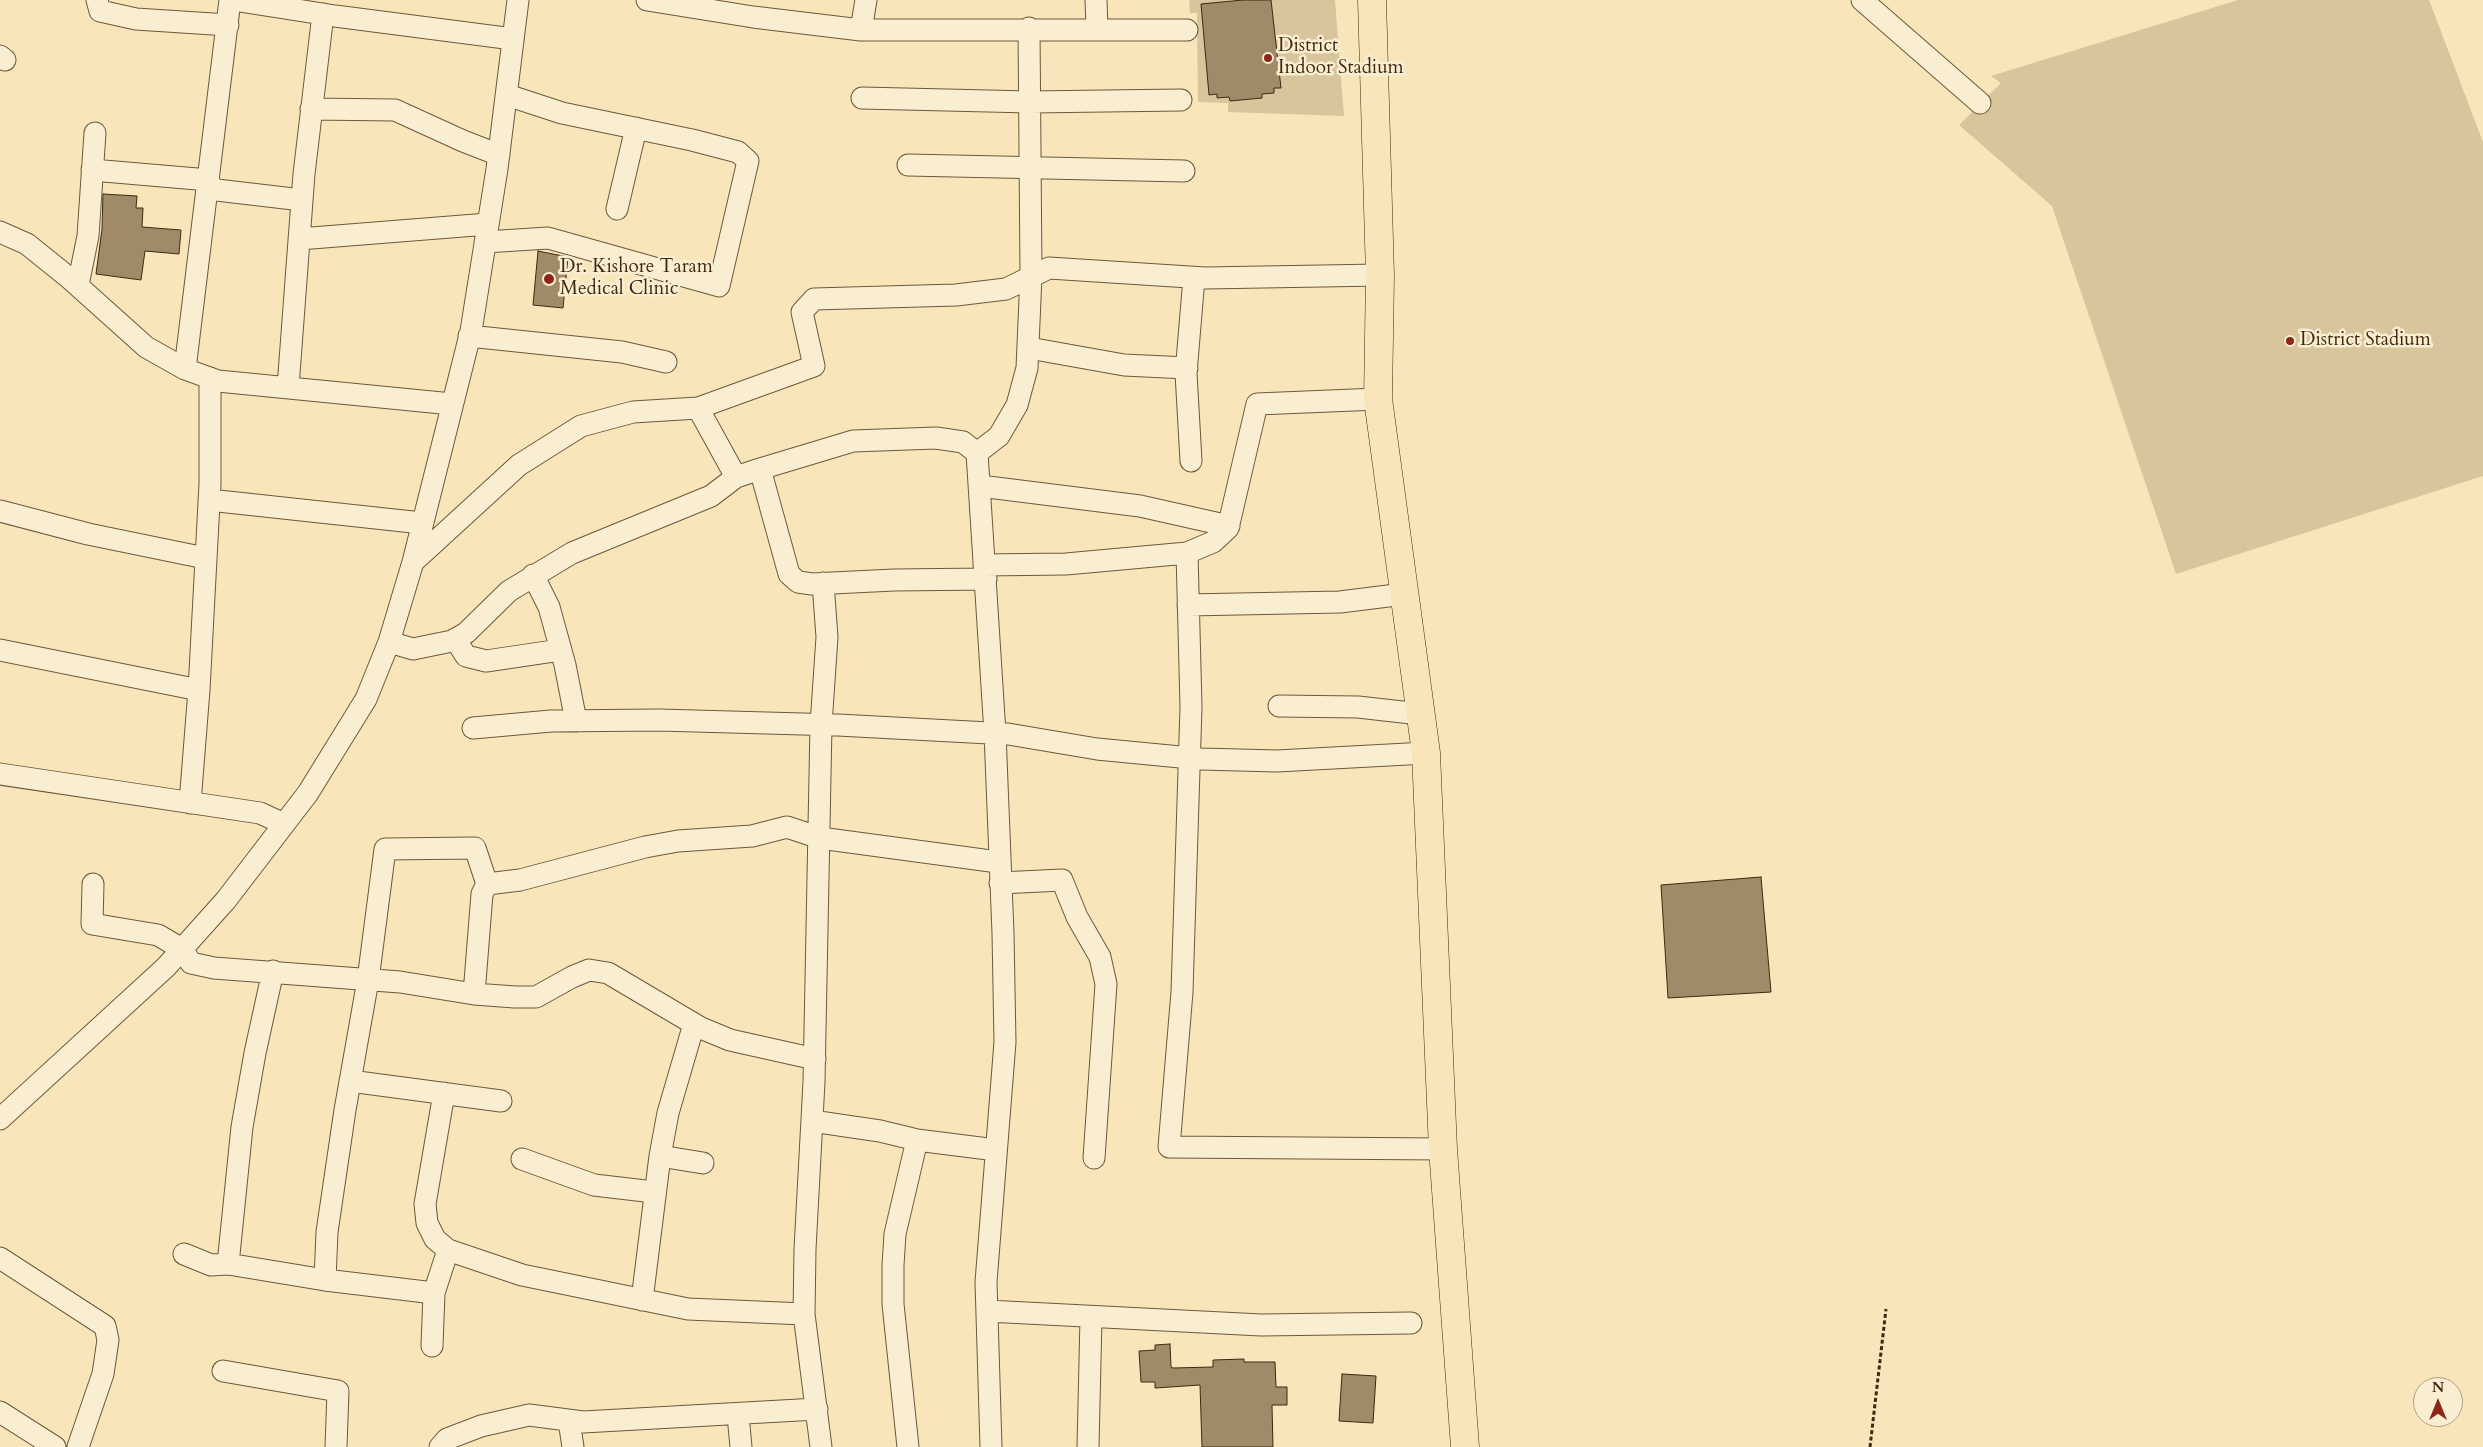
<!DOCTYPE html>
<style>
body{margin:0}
#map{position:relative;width:2483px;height:1447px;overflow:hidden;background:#f8e5b9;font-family:Cardo,serif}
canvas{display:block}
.north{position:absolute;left:2413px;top:1377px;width:50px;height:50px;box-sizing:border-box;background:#faeed2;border:1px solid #af9f84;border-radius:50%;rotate:0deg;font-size:14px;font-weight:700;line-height:20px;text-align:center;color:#3f2910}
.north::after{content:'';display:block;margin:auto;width:18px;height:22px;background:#8f2418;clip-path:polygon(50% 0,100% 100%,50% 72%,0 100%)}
</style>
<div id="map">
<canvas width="2483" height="1447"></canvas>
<div class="north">N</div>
</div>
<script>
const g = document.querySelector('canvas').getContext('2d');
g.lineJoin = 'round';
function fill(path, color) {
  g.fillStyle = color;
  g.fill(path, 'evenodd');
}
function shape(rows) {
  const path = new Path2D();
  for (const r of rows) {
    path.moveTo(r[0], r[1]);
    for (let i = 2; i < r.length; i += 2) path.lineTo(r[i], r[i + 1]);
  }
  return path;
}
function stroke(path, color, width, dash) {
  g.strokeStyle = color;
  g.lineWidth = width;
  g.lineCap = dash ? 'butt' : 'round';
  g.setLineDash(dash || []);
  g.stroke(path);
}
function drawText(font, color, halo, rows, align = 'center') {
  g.font = font + ' Cardo,serif';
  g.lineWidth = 5;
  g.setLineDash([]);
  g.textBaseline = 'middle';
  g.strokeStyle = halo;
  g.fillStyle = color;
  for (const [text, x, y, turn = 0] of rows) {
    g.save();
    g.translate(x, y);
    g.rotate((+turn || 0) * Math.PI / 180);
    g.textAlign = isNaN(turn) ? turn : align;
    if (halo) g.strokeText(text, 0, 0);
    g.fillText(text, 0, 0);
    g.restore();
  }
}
fill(shape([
 [1189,0,1335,0,1344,116,1228,112,1228,103,1198,102,1197,13,1190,13],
 [2238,0,2429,0,2483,142,2483,476,2176,574,2052,206,1959,125,2001,83,1991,76]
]), '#d9c59c');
const building = shape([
 [1243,0,1271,0,1281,88,1274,88,1274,93,1262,94,1262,98,1230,101,1229,97,1217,98,1217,94,1209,95,1201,4,1243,0],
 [103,194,137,196,136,208,143,208,142,227,181,230,179,254,145,251,141,280,96,274,102,229,103,194],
 [538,251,568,257,563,308,533,305,538,251],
 [1761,877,1771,992,1668,998,1661,885,1761,877],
 [1170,1344,1171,1367,1173,1368,1213,1367,1213,1360,1244,1359,1244,1362,1275,1362,1276,1387,1287,1387,1287,1405,1272,1405,1273,1447,1202,1447,1200,1385,1155,1388,1155,1382,1141,1382,1139,1351,1155,1350,1155,1345,1170,1344],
 [1342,1374,1376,1376,1373,1423,1339,1421,1342,1374]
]);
fill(building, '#9f8b68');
stroke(building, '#3f2910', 1);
const minor = shape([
 [97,0,100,11,136,19,228,25],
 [233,0,335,16,513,39],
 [647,0,753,17,861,30,1187,30],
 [1096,0,1097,29],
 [1862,0,1980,103],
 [861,30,866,0],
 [0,56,5,60],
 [862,98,1030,102,1181,100],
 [311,109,395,110,463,141,499,155],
 [908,165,1184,171],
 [92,170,209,180],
 [208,189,302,200],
 [617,209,636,128],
 [0,232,27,244,68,277,146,347,185,369,218,381,452,404],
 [299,239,488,224],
 [485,242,548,238,719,286,748,161,738,152,692,140,562,113,507,95],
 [78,285,88,236,95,133],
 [469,336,622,352,666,362],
 [1029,348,1124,365,1187,368],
 [185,369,230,0],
 [288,387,304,174,323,14],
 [977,453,999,436,1017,405,1027,368,1031,276,1029,28],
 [1191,461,1186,373,1194,278],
 [760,469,789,574,798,582,812,584,894,580,986,579],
 [736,477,698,408,814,366,802,312,814,299,956,295,1006,289,1049,268,1205,278,1380,275],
 [980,486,1140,506,1229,526],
 [209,500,422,523],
 [0,511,88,534,205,558],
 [1187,553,1191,707,1182,992,1169,1147,1443,1149],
 [413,562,519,465,581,426,633,412,698,408],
 [984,565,1066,564,1187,553,1213,542,1228,528,1257,404,1378,399],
 [533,575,549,607,565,665,576,721],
 [1188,605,1340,602,1404,594],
 [455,639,466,656,486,661,560,650],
 [389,642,413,649,452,641,466,633,509,591,572,553,711,496,736,477,760,469,853,441,936,438,963,442,977,453,995,733,1003,933,1005,1042,986,1282,991,1447],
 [0,650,199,690],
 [1279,706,1358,707,1420,714],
 [473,728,551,721,659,720,838,725,1008,734,1097,749,1201,759,1277,761,1426,753],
 [0,774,260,813,284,824],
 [190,803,199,690,210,484,210,378],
 [1000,883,1062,880,1077,917,1100,957,1106,984,1094,1158],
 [93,884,92,924,158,935,182,949,191,963,214,968,400,982,474,994,515,997,536,997,572,977,589,970,608,973,701,1028,730,1040,815,1059],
 [474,994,482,894,487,884,520,880,645,847,678,841,752,836,787,827,820,838,998,862],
 [350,1081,501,1101],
 [444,1093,425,1204,427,1223,435,1239,448,1250,522,1275,688,1309,804,1314],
 [0,1119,166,967,226,900,308,793,366,699,389,642,413,562,471,331,497,169,518,0],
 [812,1121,880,1131,917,1140,996,1150],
 [660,1156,703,1163],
 [522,1159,594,1185,654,1192],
 [184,1254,211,1265,228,1264,325,1280,434,1293,448,1250],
 [0,1258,105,1326,108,1340,103,1374,78,1447],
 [228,1264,242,1127,255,1053,273,971],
 [325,1280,327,1232,345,1110,368,980,385,849,475,848,487,884],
 [642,1300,660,1156,668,1113,694,1024],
 [987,1311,1261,1325,1411,1323],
 [432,1346,434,1293],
 [223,1371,338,1391,336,1447],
 [0,1412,55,1447],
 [738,1415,741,1447],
 [569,1421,573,1447],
 [440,1447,447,1439,481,1426,529,1415,583,1422,817,1409],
 [821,1447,804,1314,805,1249,814,1082,821,725,827,637,823,583],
 [908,1447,893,1304,893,1265,895,1234,917,1140],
 [1088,1447,1091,1318]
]);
const major = shape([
 [1372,0,1380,275,1378,399,1426,753,1443,1149,1465,1447]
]);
stroke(minor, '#6d583a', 23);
stroke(major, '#3f2910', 29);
stroke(shape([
 [1870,1447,1886,1309]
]), '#3f2910', 3, [4, 2.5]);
stroke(minor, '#faeed2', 21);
stroke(major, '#f8e5b9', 28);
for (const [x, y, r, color] of [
 [1268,58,5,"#8f2418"],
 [549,279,6,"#8f2418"],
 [2290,341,5,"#8f2418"]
]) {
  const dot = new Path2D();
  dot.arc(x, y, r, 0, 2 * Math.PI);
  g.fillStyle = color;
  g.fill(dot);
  stroke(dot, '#faeed2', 2);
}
drawText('19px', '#3f2910', '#faeed2', [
 ["District",1278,47],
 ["Indoor Stadium",1278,69],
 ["Dr. Kishore Taram",560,268],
 ["Medical Clinic",560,290],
 ["District Stadium",2300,341]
], 'left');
</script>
